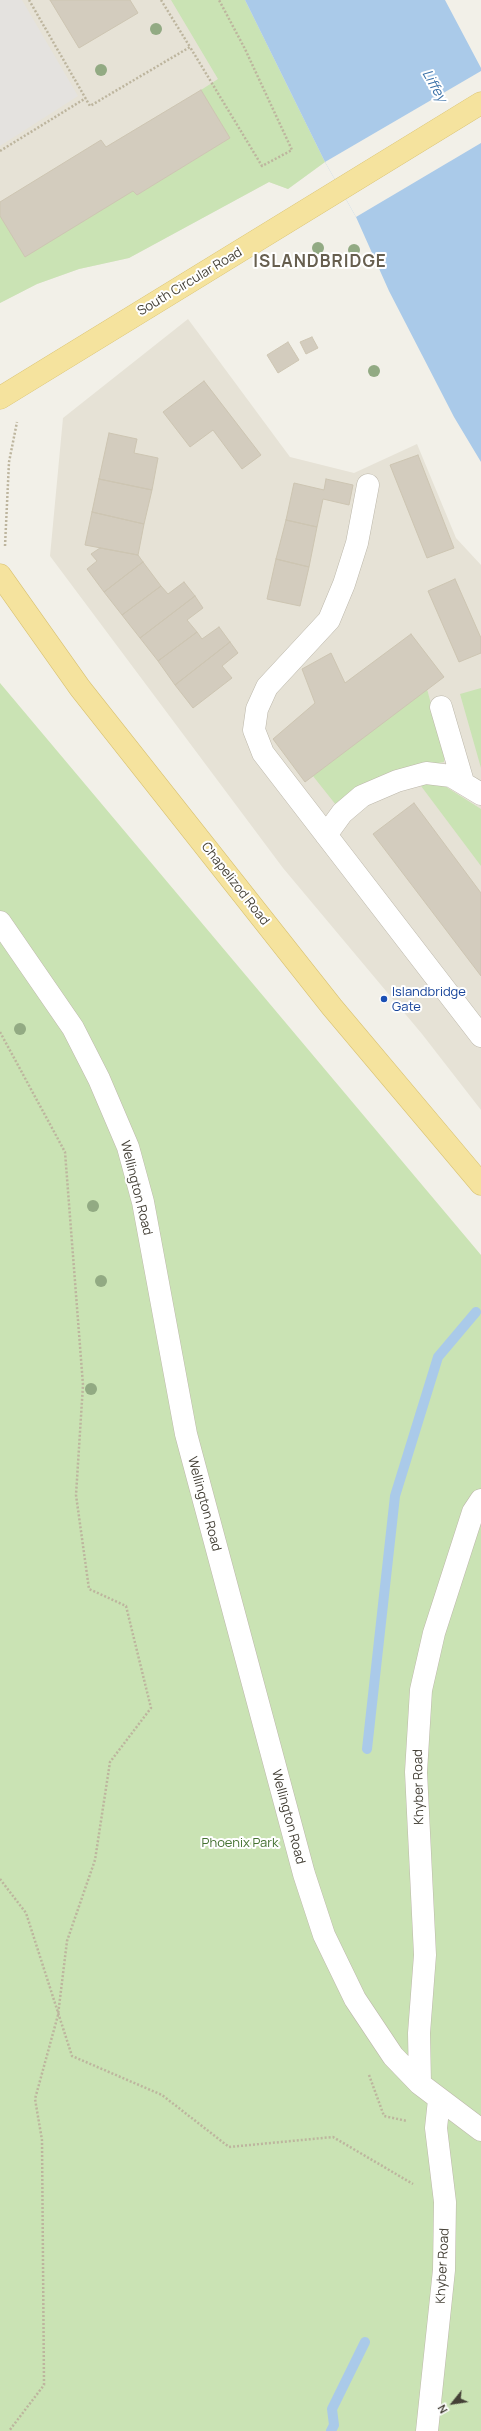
<!DOCTYPE html>
<style>
body{margin:0}
#map{position:relative;width:481px;height:2431px;overflow:hidden;background:#f2f0e8;font-family:Manrope,sans-serif}
canvas{display:block}
.north{position:absolute;left:433px;top:2383px;width:40px;height:40px;-webkit-text-stroke:3px #fff;paint-order:stroke;rotate:240deg;font-size:11px;font-weight:700;line-height:16px;text-align:center;color:#454137}
.north::after{content:'';display:block;margin:auto;width:14px;height:18px;background:#454137;clip-path:polygon(50% 0,100% 100%,50% 72%,0 100%)}
</style>
<div id="map">
<canvas width="481" height="2431"></canvas>
<div class="north">N</div>
</div>
<script>
const g = document.querySelector('canvas').getContext('2d');
g.lineJoin = 'round';
function fill(path, color) {
  g.fillStyle = color;
  g.fill(path, 'evenodd');
}
function shape(rows) {
  const path = new Path2D();
  for (const r of rows) {
    path.moveTo(r[0], r[1]);
    for (let i = 2; i < r.length; i += 2) path.lineTo(r[i], r[i + 1]);
  }
  return path;
}
function stroke(path, color, width, dash) {
  g.strokeStyle = color;
  g.lineWidth = width;
  g.lineCap = dash ? 'butt' : 'round';
  g.setLineDash(dash || []);
  g.stroke(path);
}
function drawText(font, color, halo, rows, align = 'center') {
  g.font = font + ' Manrope,sans-serif';
  g.lineWidth = 4;
  g.setLineDash([]);
  g.textBaseline = 'middle';
  g.strokeStyle = halo;
  g.fillStyle = color;
  for (const [text, x, y, turn = 0] of rows) {
    g.save();
    g.translate(x, y);
    g.rotate((+turn || 0) * Math.PI / 180);
    g.textAlign = isNaN(turn) ? turn : align;
    if (halo) g.strokeText(text, 0, 0);
    g.fillText(text, 0, 0);
    g.restore();
  }
}
fill(shape([
 [0,0,245,0,325,162,288,189,269,182,129,258,79,269,37,284,0,303],
 [188,319,290,457,354,473,417,444,456,538,481,565,481,1110,422,1034,283,868,50,556,63,418]
]), '#e6e2d6');
fill(shape([
 [171,0,245,0,325,162,288,189,269,182,129,258,79,269,37,284,0,303,0,216,133,191,137,195,230,138,201,90,218,79],
 [0,683,481,1255,481,2431,0,2431],
 [481,688,481,768,460,694],
 [427,689,444,752,444,762,396,771,336,805,313,776],
 [432,778,481,809,481,866,421,786]
]), '#cae3b4');
fill(shape([
 [0,0,22,0,78,96,0,146]
]), '#e4e2df');
fill(shape([
 [245,0,445,0,481,68,481,462,454,417,389,291,356,217,325,162]
]), '#aacae9');
fill(shape([
 [481,71,481,143,356,217,325,162]
]), '#f2f0e8');
stroke(shape([
 [367,1749,395,1496,438,1357,476,1312],
 [331,2431,334,2425,332,2409,365,2342]
]), '#aacae9', 10);
const building = shape([
 [50,0,130,0,138,13,79,48,50,0],
 [201,90,230,138,137,195,133,191,25,257,0,216,0,202,101,140,106,147,201,90],
 [312,337,318,348,306,354,300,342,312,337],
 [288,342,299,360,278,373,267,355,288,342],
 [204,381,261,455,242,469,213,430,190,447,163,412,204,381],
 [109,433,137,439,134,453,158,458,152,490,99,479,109,433],
 [418,455,454,548,427,558,390,465,418,455],
 [99,479,152,490,144,524,92,512,99,479],
 [326,479,353,485,349,505,323,499,317,527,286,520,294,483,324,490,326,479],
 [92,512,144,524,138,555,85,545,92,512],
 [286,520,317,527,309,567,276,559,286,520],
 [100,548,138,555,143,562,104,592,87,569,97,561,91,554,100,548],
 [276,559,309,567,300,606,267,599,276,559],
 [143,562,161,586,122,615,104,592,143,562],
 [455,579,481,638,481,653,459,662,428,591,455,579],
 [184,582,195,596,140,638,122,615,161,586,168,594,184,582],
 [195,596,203,608,187,620,197,632,158,661,140,638,195,596],
 [219,627,230,642,175,685,158,661,197,632,202,639,219,627],
 [411,634,444,677,305,782,273,739,315,703,302,669,331,653,345,683,411,634],
 [230,642,238,653,222,666,232,678,193,708,175,685,230,642],
 [414,803,481,893,481,976,373,834,414,803]
]);
fill(building, '#d3ccbe');
stroke(building, '#cdc5b2', 1);
const minor = shape([
 [368,485,357,543,344,584,329,620,267,687,257,709,254,730,263,753,481,1036],
 [441,707,463,782],
 [326,835,342,813,362,796,397,781,426,773,451,776,481,794],
 [0,922,73,1028,99,1079,128,1147,143,1202,186,1434,304,1874,324,1935,355,1999,393,2056,420,2084,481,2130],
 [420,2084,419,2033,425,1955,416,1772,421,1690,434,1633,473,1512,481,1500],
 [427,2431,444,2270,445,2202,436,2128,439,2100]
]);
const major = shape([
 [0,398,481,103],
 [0,575,80,688,332,1007,481,1184]
]);
stroke(minor, '#bdb8ab', 23);
stroke(major, '#d8c170', 23);
stroke(shape([
 [29,0,90,106,190,47,262,166,292,150,245,49,219,0],
 [161,0,190,47],
 [0,151,86,98],
 [5,546,9,462,17,422],
 [0,1032,65,1152,83,1385,76,1495,89,1589,126,1606,151,1708,110,1762,95,1860,67,1941,58,2015,35,2099,42,2140,44,2385,9,2431],
 [0,1879,26,1913,72,2056,162,2095,229,2147,333,2137,413,2184],
 [369,2075,384,2116,407,2121]
]), '#bdb59e', 2.5, [2, 2]);
stroke(minor, '#fff', 22);
stroke(major, '#f5e39e', 22);
g.fillStyle = '#92aa83';
for (const [x, y] of [
 [156,29],
 [101,70],
 [318,248],
 [354,250],
 [374,371],
 [20,1029],
 [93,1206],
 [101,1281],
 [91,1389]
]) {
  g.beginPath();
  g.arc(x, y, 6, 0, 2 * Math.PI);
  g.fill();
}
for (const [x, y, r, color] of [
 [384,999,4,"#1a4fb4"]
]) {
  const dot = new Path2D();
  dot.arc(x, y, r, 0, 2 * Math.PI);
  g.fillStyle = color;
  g.fill(dot);
  stroke(dot, '#fff', 1.5);
}
drawText('13px', '#454137', '#fff', [
 ["South Circular Road",190,282,-31],
 ["Chapelizod Road",235,884,52],
 ["Wellington Road",136,1188,76],
 ["Wellington Road",204,1504,75],
 ["Khyber Road",419,1787,-91],
 ["Wellington Road",288,1817,75],
 ["Khyber Road",443,2266,-87]
]);
drawText('13px', '#164399', '#fff', [
 ["Islandbridge",392,992],
 ["Gate",392,1007]
], 'left');
drawText('13px', '#437130', '#fff', [
 ["Phoenix Park",240,1843]
]);
drawText('italic 14px', '#3a70a7', '#fff', [
 ["Liffey",434,86,60]
]);
g.letterSpacing = '1px';
drawText('bold 17px', '#675f4f', '#fff', [
 ["ISLANDBRIDGE",320,262]
]);
g.letterSpacing = '0px';
</script>
